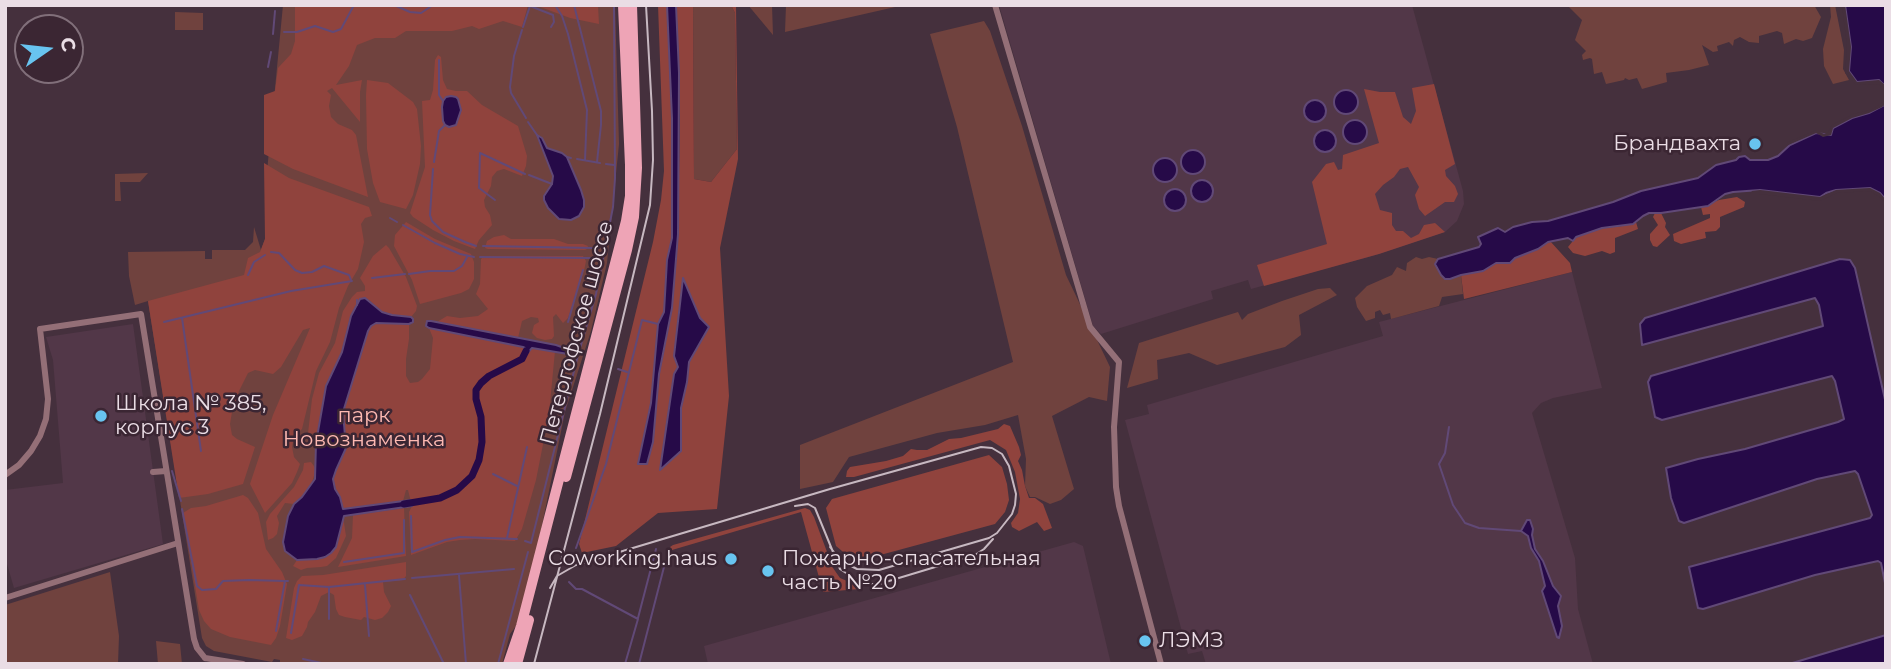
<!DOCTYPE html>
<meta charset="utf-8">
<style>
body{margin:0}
#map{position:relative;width:1891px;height:669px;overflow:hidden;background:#45303d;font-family:Montserrat,sans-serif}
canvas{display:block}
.frame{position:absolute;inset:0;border:7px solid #eadde5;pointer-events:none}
.north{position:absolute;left:14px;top:14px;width:70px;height:70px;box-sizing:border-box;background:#3b2633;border:2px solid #816f7a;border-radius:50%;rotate:76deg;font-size:19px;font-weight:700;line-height:28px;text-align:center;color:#eadde5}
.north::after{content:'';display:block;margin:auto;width:24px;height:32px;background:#68c4f0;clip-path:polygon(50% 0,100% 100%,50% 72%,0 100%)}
</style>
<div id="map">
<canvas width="1891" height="669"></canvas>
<div class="frame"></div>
<div class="north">С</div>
</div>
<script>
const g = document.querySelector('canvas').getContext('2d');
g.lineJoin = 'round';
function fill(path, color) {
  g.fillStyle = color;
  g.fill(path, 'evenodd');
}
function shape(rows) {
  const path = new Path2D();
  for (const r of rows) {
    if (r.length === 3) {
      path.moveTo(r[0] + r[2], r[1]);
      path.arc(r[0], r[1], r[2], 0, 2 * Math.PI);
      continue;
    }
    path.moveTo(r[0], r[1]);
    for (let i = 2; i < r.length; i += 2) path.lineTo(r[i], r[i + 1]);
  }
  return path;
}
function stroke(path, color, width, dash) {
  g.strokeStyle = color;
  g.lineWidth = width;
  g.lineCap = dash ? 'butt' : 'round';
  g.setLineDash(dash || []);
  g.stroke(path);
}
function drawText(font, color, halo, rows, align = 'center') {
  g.font = font + ' Montserrat,sans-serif';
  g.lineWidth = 5;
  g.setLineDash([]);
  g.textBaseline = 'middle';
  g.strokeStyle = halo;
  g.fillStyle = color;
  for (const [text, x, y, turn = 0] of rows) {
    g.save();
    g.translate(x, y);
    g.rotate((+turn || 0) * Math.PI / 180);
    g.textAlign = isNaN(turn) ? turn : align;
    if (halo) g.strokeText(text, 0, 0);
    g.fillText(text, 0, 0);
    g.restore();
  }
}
fill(shape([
 [999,5,1412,5,1463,191,1464,204,1457,221,1445,232,1379,254,1251,289,1248,280,1211,291,1213,299,1101,334,1093,326],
 [1572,272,1602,388,1553,398,1541,403,1532,413,1575,558,1578,609,1593,664,1206,664,1202,651,1188,654,1125,420,1149,414,1147,405,1383,336,1379,322],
 [133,324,163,544,14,588,7,564,5,543,5,490,63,483,53,360,46,337],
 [1074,542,1083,546,1111,664,708,664,704,646]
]), '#523748');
fill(shape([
 [283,5,615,5,619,144,607,263,591,331,565,412,535,560,519,622,510,634,502,664,284,664,280,662,280,660,274,659,272,662,214,651,206,646,202,638,148,301,135,305,129,276,128,252,205,251,205,259,212,259,212,250,245,250,253,242,254,227,261,250,265,239,266,182],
 [693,5,731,5,735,13,737,149,711,182,694,179],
 [748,5,772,5,773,35],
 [786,5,904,5,785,32],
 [1567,5,1814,5,1821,17,1812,38,1803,41,1796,39,1784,44,1782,33,1777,31,1759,36,1759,43,1749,42,1740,37,1734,40,1733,46,1729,42,1717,46,1718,51,1713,52,1702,45,1709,65,1689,70,1666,73,1667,82,1642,89,1637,78,1629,80,1625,78,1624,80,1606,84,1602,72,1594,74,1592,59,1590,58,1583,60,1582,55,1586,51,1575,40,1582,20],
 [1830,5,1835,5,1844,50,1843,69,1849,80,1833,84,1824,66,1823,49,1831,17],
 [175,12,203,13,203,30,175,30],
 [984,21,990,31,1022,126,1066,275,1110,367,1107,401,1089,397,1052,416,1074,489,1061,500,1050,504,1035,497,1030,497,1025,486,1026,459,1018,415,985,425,937,433,849,457,833,482,800,489,800,445,1013,362,957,127,930,34],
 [148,173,140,182,120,182,121,201,115,201,115,174],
 [1416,257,1422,259,1429,257,1438,259,1435,264,1450,279,1461,275,1463,294,1442,297,1439,306,1391,319,1390,313,1383,315,1380,310,1375,312,1375,318,1366,321,1357,307,1355,298,1367,286,1392,275,1397,267,1406,271,1407,263],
 [1330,288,1337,295,1299,315,1301,335,1285,347,1217,365,1189,353,1157,360,1158,379,1127,388,1139,343,1238,312,1242,320,1248,314,1282,301,1318,289],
 [110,572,119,636,118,664,5,664,5,605],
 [156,641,180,644,182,664,158,664]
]), '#70423e');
fill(shape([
 [295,5,528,5,522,27,503,21,479,29,472,26,452,31,406,31,395,38,375,38,357,45,349,66,336,85,362,80,360,92,360,122,332,88,327,91,331,95,329,106,331,117,338,124,352,130,356,135,368,197,293,169,264,154,264,95,275,91,278,68,291,54,295,41],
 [535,5,598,5,599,24,570,18],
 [658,5,667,5,672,118,672,238,667,260,664,312,658,324,651,403,638,464,653,442,659,375,668,329,676,262,678,234,680,117,676,5,693,5,694,179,711,182,737,149,735,13,731,5,736,5,738,159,720,248,729,396,717,509,658,513,616,546,582,553,579,544,653,242,661,200,664,171],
 [683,280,700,318,709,327,689,362,687,382,681,408,681,451,661,469,674,374,678,367],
 [438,55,441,57,443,80,447,89,456,91,467,91,482,105,518,126,527,156,526,166,522,176,504,169,497,171,492,177,491,186,484,200,485,207,490,215,492,225,479,240,475,249,454,241,433,230,413,217,410,213,425,167,422,101,430,100,433,90,435,60],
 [367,80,388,83,413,102,417,109,421,146,420,164,413,195,406,209,380,202,373,183,367,149,366,95],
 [1434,84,1455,164,1445,170,1446,176,1455,186,1458,194,1454,202,1445,202,1425,216,1419,209,1415,195,1419,187,1408,167,1400,169,1394,177,1383,185,1375,194,1380,210,1392,213,1392,225,1396,231,1403,231,1411,238,1419,234,1424,225,1435,223,1445,232,1379,254,1264,286,1257,265,1327,244,1312,182,1326,164,1334,162,1338,170,1342,169,1343,155,1379,143,1364,89,1380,92,1395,92,1403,117,1411,124,1416,111,1412,88],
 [264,163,289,178,369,207,372,216,365,218,361,224,364,242,358,269,348,286,339,308,330,342,316,371,302,429,294,436,292,447,294,457,300,464,297,472,292,483,265,513,250,484,273,415,310,328,303,330,281,367,273,374,255,370,248,373,239,391,232,412,230,424,232,435,237,439,255,447,243,484,208,494,179,498,148,301,244,275,248,258,260,252,265,239],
 [1737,197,1745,202,1744,207,1720,217,1720,227,1716,231,1705,232,1706,238,1681,244,1674,241,1673,234,1710,218,1710,214,1703,215,1701,207,1719,200],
 [1655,213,1661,213,1666,223,1665,227,1670,235,1657,247,1653,246,1650,240,1650,234,1658,225,1653,217],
 [406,222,435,239,471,254,474,262,474,279,469,289,461,293,420,304,412,280,394,246,395,235],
 [1636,222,1638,229,1615,238,1615,252,1610,254,1602,251,1585,256,1573,253,1568,247,1576,237,1602,228,1622,226],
 [504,235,511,239,554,239,568,244,583,244,588,246,587,249,585,250,488,249,485,248,487,241,494,237],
 [1550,241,1570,263,1572,272,1464,299,1461,275,1483,271,1496,263,1510,263,1515,258],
 [386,245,389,248,406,277,417,306,416,311,411,317,392,315,382,312,369,300,351,316,342,352,326,386,318,434,308,433,312,399,319,373,335,343,343,311,352,297,357,292,365,291,365,286,360,278,373,256],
 [484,256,583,256,586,261,584,271,568,318,563,323,556,314,553,317,554,336,552,339,545,340,537,338,532,333,534,325,539,322,538,318,531,317,522,321,518,338,437,322,447,316,460,318,478,316,488,309,476,294,480,284,481,259],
 [385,322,409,324,409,339,406,359,406,376,410,383,418,382,422,379,430,369,433,338,429,328,523,347,528,353,531,348,555,351,549,414,536,480,522,529,515,541,475,539,460,540,447,542,411,555,409,512,412,506,408,490,406,490,403,501,342,509,333,479,336,470,343,456,346,438,343,412,368,331,371,326,376,323],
 [1004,424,1010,426,1019,447,1021,455,1018,461,1022,470,1025,486,1029,498,1035,498,1043,504,1052,528,1044,531,1037,522,1019,531,1012,527,1011,523,1018,513,1020,499,1015,472,1006,450,990,440,854,477,846,477,847,471,850,467,886,461,903,456,911,449,917,450,927,450,949,439,961,438,998,429],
 [989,455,1002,467,1007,484,1009,500,1005,512,995,524,858,561,848,556,836,546,826,508,832,499],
 [311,462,316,469,311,486,302,497,294,504,285,503,277,516,279,523,277,534,273,538,268,540,266,522,270,514,294,487,303,470,304,463],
 [243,495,248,498,258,513,266,549,282,572,287,584,280,626,276,638,271,645,230,637,211,629,204,621,199,610,183,513,191,508,206,506],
 [404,508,406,556,338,567,352,538,353,515],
 [805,508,810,510,814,517,833,568,840,578,859,586,859,589,823,592,801,512,672,550,670,547,673,545],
 [343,516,346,536,336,558,327,566,321,567,307,568,301,570,293,566,297,560,317,559,325,557,331,553,336,547],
 [406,562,406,576,403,580,383,582,384,592,391,606,388,612,382,618,375,620,364,617,361,620,345,617,339,615,336,609,334,595,329,592,321,596,315,612,308,622,307,627,302,636,292,640,286,638,294,588,297,581,302,576,323,575]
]), '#90433d');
const water = shape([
 [667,5,676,5,679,73,678,234,672,308,659,374,653,442,647,464,638,464,651,403,658,324,664,312,667,260,672,238,672,118,667,5],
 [1845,5,1886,5,1886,87,1879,80,1857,82,1849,71,1851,47,1845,5],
 [1346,102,12],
 [451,96,456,97,458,99,461,110,456,125,449,127,445,125,443,121,442,107,443,101,446,97,451,96],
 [1315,111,11],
 [1886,104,1886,200,1880,193,1870,188,1836,190,1826,193,1820,197,1760,190,1733,192,1725,194,1708,206,1661,213,1649,213,1643,216,1633,224,1602,228,1576,237,1573,241,1568,238,1548,242,1538,249,1515,258,1510,263,1496,263,1483,271,1461,275,1450,279,1445,279,1441,275,1435,264,1438,259,1479,247,1481,244,1478,237,1498,228,1505,232,1513,227,1532,222,1548,221,1613,202,1641,191,1698,178,1716,165,1736,160,1739,157,1745,156,1750,160,1768,160,1778,156,1790,145,1816,133,1831,135,1833,128,1852,118,1869,113,1886,104],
 [1355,132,12],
 [1325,141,11],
 [537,135,542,138,547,148,562,153,567,157,581,190,584,200,584,207,579,216,571,220,559,219,548,208,544,200,544,196,552,184,553,176,537,135],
 [1193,162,12],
 [1165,170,12],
 [1202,191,11],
 [1175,200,11],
 [1840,259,1850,260,1855,268,1886,404,1886,588,1881,563,1878,561,1815,575,1703,609,1698,608,1689,567,1870,518,1872,515,1858,474,1855,471,1817,479,1684,523,1679,521,1671,498,1666,468,1698,459,1745,449,1838,422,1844,419,1835,381,1832,376,1662,420,1655,417,1648,382,1651,376,1823,326,1819,305,1815,298,1642,345,1640,324,1645,318,1840,259],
 [683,278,700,318,709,327,689,362,687,382,681,408,681,451,660,470,674,374,678,367,674,356,683,278],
 [365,298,382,312,392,315,411,317,413,319,413,322,409,324,376,323,371,326,368,331,343,412,346,448,336,470,333,479,335,489,340,497,343,509,411,500,412,506,344,516,336,547,331,553,325,557,317,559,297,560,285,551,283,542,288,516,294,504,302,497,315,479,316,443,326,386,342,352,351,316,360,299,365,298],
 [427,321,431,321,556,345,575,352,575,354,574,355,532,348,523,358,525,348,523,347,429,328,426,326,427,321],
 [1527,520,1530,520,1533,529,1532,535,1535,549,1543,561,1553,586,1561,596,1558,606,1562,626,1559,638,1557,637,1542,591,1545,586,1539,561,1531,548,1528,536,1521,531,1527,520],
 [1886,635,1886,664,1789,664,1886,635]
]);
fill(water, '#260a48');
stroke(water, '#614977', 2);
fill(shape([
 [1842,5,1845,5,1851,47,1849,71,1857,82,1879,80,1885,85,1886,90,1878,84,1856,85,1845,73,1847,47],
 [1886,100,1886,104,1882,107,1869,113,1852,118,1833,128,1831,135,1823,137,1816,133,1786,146,1788,142,1816,130,1824,134,1828,132,1832,125,1853,114,1871,110],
 [1870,188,1880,193,1886,200,1886,203,1878,196,1870,191,1837,193,1820,201,1759,194,1750,194,1752,191,1760,190,1820,197,1836,190]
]), '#45303d');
stroke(shape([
 [394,5,410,12,421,13,433,5],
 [555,5,562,16,568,34,587,110,585,160],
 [574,5,601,111,601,125,597,162],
 [523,27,530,6,553,15,554,22,551,27],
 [522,30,514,56,510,87,511,93,526,118],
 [284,32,297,32,315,26,333,32,341,29,354,5],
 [273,34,275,11],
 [439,60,439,95,443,101],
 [268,67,271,52],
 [528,122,537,135],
 [567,157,571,158],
 [577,159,600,163],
 [434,162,439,131,445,125],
 [606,164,614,165],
 [433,169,430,215,432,221,443,232,465,242,476,246],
 [529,175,552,184],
 [495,200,479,188,480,153,525,174],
 [390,218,397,222],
 [403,225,435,243,460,254,474,257],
 [483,246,592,248],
 [271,252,279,253,295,270,302,273,312,272,324,266,349,275,351,280],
 [480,257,590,258],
 [409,274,430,271,454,271,462,266,467,257],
 [248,275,254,262,265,255],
 [372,278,405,274],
 [357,300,357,305],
 [182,318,201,451],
 [164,322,291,291,352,281],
 [568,322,583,270],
 [618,369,627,372],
 [1449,427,1445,453,1439,464,1453,505,1465,523,1479,528,1521,531],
 [172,471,181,501],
 [493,474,517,486],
 [182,509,197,586,202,590,216,589,223,581,249,580,285,581],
 [411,516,412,552,445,540,460,537,517,539],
 [507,538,527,447],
 [525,541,531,543,578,355,596,294,613,207,615,178,614,5],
 [576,548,606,464,642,320,658,324],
 [344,562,404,553,404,520],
 [459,575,466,664],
 [412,578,514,569],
 [569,582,576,589,582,589,638,619,625,664],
 [365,585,369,636],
 [410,595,444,664],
 [638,618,656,549],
 [329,619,329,588],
 [276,631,285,581,288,581],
 [291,633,299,585,329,587,405,579],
 [303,659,326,664],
 [498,664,528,552],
 [639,664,664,567]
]), '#614977', 2);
stroke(shape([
 [404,504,440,498,457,490,472,476,479,460,482,442,481,417,476,399,476,390,481,383,489,376,522,359,526,351]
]), '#260a48', 7);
stroke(shape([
 [995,5,1090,327,1119,362,1114,427,1116,487,1119,506,1161,664],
 [153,472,166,471],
 [5,475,19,465,31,451,40,436,46,419,48,399,40,329,141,314,194,639,197,648,205,658],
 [5,598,178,543],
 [205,658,243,664]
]), '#946f77', 6);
stroke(shape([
 [566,477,627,250,634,217,637,168,632,5],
 [508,664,521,626,626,221,630,196,630,165,623,5],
 [517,664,529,620]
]), '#eea4b6', 10);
stroke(shape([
 [795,506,808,504,815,508,840,569,855,579,868,584,879,584,975,555,984,549,993,539],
 [550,588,557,576,576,565,830,489,981,447,992,448,1002,454,1009,466,1016,494,1015,505,1012,514,997,533,989,538,879,570,857,569,849,565,837,556,830,547],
 [534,664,600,414,650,205,653,160,652,111,646,5]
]), '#c7b8c1', 2);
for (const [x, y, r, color] of [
 [1755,144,7,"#68c4f0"],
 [101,416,7,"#68c4f0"],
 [731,559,7,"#68c4f0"],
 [768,571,7,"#68c4f0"],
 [1145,641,7,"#68c4f0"]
]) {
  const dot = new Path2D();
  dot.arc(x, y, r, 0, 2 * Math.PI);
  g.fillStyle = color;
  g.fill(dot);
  stroke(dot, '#3b2633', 2.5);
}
drawText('21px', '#eadde5', '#3b2633', [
 ["Брандвахта",1741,144,"right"],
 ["Школа № 385,",115,404],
 ["корпус 3",115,428],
 ["Coworking.haus",717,559,"right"],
 ["Пожарно-спасательная",782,559],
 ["часть №20",782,583],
 ["ЛЭМЗ",1159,641]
], 'left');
drawText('21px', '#eadde5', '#3b2633', [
 ["Петергофское шоссе",577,333,-75]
]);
drawText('21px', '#feb9b2', '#3b2633', [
 ["парк",364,416],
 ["Новознаменка",364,440]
]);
</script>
